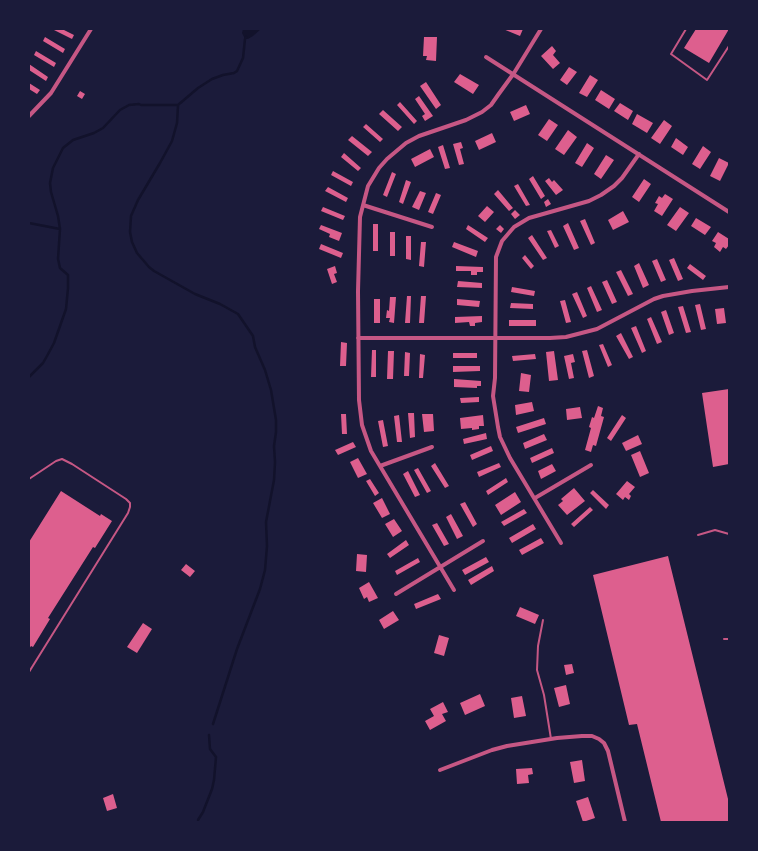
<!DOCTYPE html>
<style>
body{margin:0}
#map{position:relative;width:758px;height:851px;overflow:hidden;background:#1b1b3a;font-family:"DejaVu Sans",sans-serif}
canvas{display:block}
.frame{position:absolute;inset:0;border:30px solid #1b1b3a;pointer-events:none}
</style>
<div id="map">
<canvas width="758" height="851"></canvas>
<div class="frame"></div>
</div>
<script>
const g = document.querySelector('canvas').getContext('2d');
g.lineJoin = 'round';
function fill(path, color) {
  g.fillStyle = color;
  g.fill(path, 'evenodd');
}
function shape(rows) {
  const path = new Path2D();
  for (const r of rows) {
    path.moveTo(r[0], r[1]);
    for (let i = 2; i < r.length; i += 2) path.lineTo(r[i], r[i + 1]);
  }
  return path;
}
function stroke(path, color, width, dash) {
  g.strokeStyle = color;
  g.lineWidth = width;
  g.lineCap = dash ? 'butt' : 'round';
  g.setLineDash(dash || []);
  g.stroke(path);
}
fill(shape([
 [243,29,261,29,253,36,248,39,245,39,242,33]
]), '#12122b');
stroke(shape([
 [178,105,177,123,172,141,160,163,138,200,131,216,130,232,132,242,137,253,149,267,154,271,195,294,220,304,238,314,253,336,255,347,265,370,271,390,276,420,276,432,274,446,275,462,274,480,266,522,267,546,265,570,260,589,237,649,213,724],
 [29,223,60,229],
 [29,377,43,363,47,356,54,343,66,309,68,288,68,275,60,268,58,259,60,229,58,216,51,192,50,183,53,168,63,148,73,140,94,133,103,128,120,110,129,105,139,104,141,105,178,105,198,88,212,79,223,75,234,73,237,71,243,58,245,39,246,37],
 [198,820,203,812,212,789,214,780,216,757,210,749,209,735]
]), '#12122b', 2.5);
fill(shape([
 [52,29,62,29,74,35,72,39],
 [503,29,523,29,520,36],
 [696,29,729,29,709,63,684,48],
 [45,37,65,49,63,53,43,41],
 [424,37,437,37,436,61,426,60,427,56,423,56],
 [552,46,556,51,553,55,560,63,553,69,541,56],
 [36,51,56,63,54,67,34,55],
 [29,64,48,77,46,81,29,70],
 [569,67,577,72,567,85,560,80],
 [460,74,479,85,473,94,454,82],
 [590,75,598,80,587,97,579,93],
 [426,82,441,105,436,109,420,86],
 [29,83,40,90,37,94,29,89],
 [601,90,615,99,609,109,595,100],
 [80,91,85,94,82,99,77,96],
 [419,96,433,116,425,121,422,116,425,114,415,99],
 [400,102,417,121,414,124,397,105],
 [620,103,633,111,628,120,614,111],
 [526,105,530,114,514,121,510,112],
 [383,110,402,127,398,131,379,114],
 [637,114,653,123,647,133,632,124],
 [549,119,558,125,547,141,538,135],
 [664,120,672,126,660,144,651,138],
 [366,124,383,139,380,142,363,127],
 [568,130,577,137,564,155,555,149],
 [492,133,496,142,479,150,475,141],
 [352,136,372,152,368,156,348,140],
 [676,138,688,147,683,155,671,147],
 [461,142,463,148,460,149,464,164,459,165,453,144],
 [587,143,594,148,582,167,575,163],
 [443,145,450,168,445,169,438,147],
 [703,146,711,152,700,169,692,164],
 [430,149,434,157,415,167,411,159],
 [344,153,361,168,358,171,341,157],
 [606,155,614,160,601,179,594,174],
 [719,158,729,163,720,181,710,176],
 [333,171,353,182,351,186,331,175],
 [392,172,396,174,387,197,383,195],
 [533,176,545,196,541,199,529,179],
 [549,178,552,182,554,180,563,190,556,195,545,181],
 [644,179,651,184,639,202,632,197],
 [406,180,411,182,403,204,399,202],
 [518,184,530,205,526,206,514,186],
 [328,187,348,198,346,202,325,191],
 [498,190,513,208,509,211,494,194],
 [420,191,426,193,419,210,412,207],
 [436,193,441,195,433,214,428,212],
 [665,194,673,199,662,216,654,211,658,204,655,203,659,196,662,198],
 [548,199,551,204,546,207,544,202],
 [487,206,494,212,485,222,478,216],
 [323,207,345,216,343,220,321,211],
 [680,207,689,213,676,231,667,225],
 [515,210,520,215,515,219,511,214],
 [623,211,629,222,613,230,608,220],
 [696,218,711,227,705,235,691,226],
 [585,219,595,243,591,245,580,221],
 [568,223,579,248,574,250,563,226],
 [373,224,378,224,378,251,373,251],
 [321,225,342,233,339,241,329,237,330,234,319,229],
 [468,225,488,238,485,242,466,229],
 [500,225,504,229,501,233,496,229],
 [551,230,559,246,555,248,547,231],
 [390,232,395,232,395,256,390,256],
 [718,232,729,239,729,245,726,249,723,247,720,252,714,247,716,243,712,241],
 [532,235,547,258,543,260,528,238],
 [406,236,411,236,411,260,406,259],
 [421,242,426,242,424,267,419,266],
 [454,242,478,251,476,257,452,247],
 [321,244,343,253,341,258,319,249],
 [525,255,534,266,531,269,522,258],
 [674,258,683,279,678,281,669,260],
 [657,259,666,280,661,282,652,261],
 [639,263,649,285,643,288,634,266],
 [690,264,706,276,703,280,687,268],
 [335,266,337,273,334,274,337,282,332,284,327,269],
 [456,266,483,267,483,272,477,272,477,275,471,275,471,271,456,271],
 [621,270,633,294,628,296,616,272],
 [607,280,617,302,612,304,602,282],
 [458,281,482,283,482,288,457,287],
 [591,286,602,310,597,312,587,288],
 [512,287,535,291,534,296,511,292],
 [577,292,587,316,583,318,572,294],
 [407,296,411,296,410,323,405,323],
 [421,296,426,296,424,323,419,323],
 [390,297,396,297,394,323,389,322,390,318,386,318,387,310,389,311],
 [374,299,380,299,380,323,374,323],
 [457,299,480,301,479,307,457,305],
 [565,300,571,322,566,323,560,301],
 [511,303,533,304,533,309,510,308],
 [700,304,706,329,701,330,695,305],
 [683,306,691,332,686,333,678,307],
 [724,308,726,323,717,324,715,309],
 [666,310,674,333,669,335,661,312],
 [482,316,482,322,475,323,475,326,470,326,469,322,455,323,455,317],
 [651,317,662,342,657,344,647,319],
 [509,320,536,320,536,326,509,326],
 [636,326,646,351,642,353,631,328],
 [621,333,633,357,629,359,616,336],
 [341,342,347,343,346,366,340,366],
 [603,344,612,365,608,367,599,345],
 [372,350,376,350,376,377,371,377],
 [587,350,594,376,589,378,582,351],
 [388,351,394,351,393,379,387,379],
 [554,351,558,380,549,381,546,352],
 [405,352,410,353,409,376,404,376],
 [453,353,477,353,477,358,453,358],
 [420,354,425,355,423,378,419,378],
 [535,354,536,359,513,361,512,356],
 [573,354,575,362,571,363,574,378,569,379,564,356],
 [453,366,480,366,480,371,453,372],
 [521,373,531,375,529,392,519,391],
 [454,379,481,381,481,386,477,386,477,388,454,387],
 [729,389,729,464,713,467,702,393],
 [479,397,479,402,461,403,460,398],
 [532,402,534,411,516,415,515,405],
 [598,406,603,408,601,416,604,417,596,446,593,445,591,452,585,450,591,428,589,427,592,417,594,418],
 [580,407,582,418,567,420,566,409],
 [408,413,414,413,415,437,410,438],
 [341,414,346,414,347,434,342,434],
 [422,414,433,414,434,431,424,432],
 [399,415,402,442,397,442,394,416],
 [483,415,484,426,479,426,479,429,472,430,472,428,461,429,460,418],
 [622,415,626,418,611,441,607,438],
 [544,418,546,424,518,433,516,427],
 [383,420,388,446,383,447,378,421],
 [486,433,487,439,464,444,463,439],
 [544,434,547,440,525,449,523,443],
 [638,435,642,444,626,451,622,443],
 [353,442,356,447,338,455,335,450],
 [491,446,493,451,472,460,470,455],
 [552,448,554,453,532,463,530,458],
 [640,451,649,473,640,477,631,455],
 [358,458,367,474,358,478,350,462],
 [435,463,449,486,445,488,431,466],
 [499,463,501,467,479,477,477,472],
 [552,464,556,471,541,479,538,471],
 [418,468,431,491,427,493,414,470],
 [408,471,420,495,415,497,403,474],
 [506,478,508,482,488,495,486,491],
 [370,479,379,493,375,496,366,481],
 [627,481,635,487,629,494,631,496,629,500,625,497,623,500,616,494],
 [574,488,585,501,567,515,558,505,563,501,561,499],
 [593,490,609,505,606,509,590,493],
 [61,491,100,516,101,514,112,521,95,548,93,547,48,618,50,619,33,647,31,646,29,649,29,542],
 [515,492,521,502,501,515,495,505],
 [382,498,390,514,382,518,373,503],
 [465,502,477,524,473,527,460,504],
 [590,507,593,510,574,527,571,524],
 [524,509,527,513,504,526,501,522],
 [451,514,463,536,457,539,446,517],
 [394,519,402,531,393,537,385,524],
 [437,523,449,544,444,546,432,525],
 [533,524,536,529,512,543,509,538],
 [541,538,544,543,522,555,519,550],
 [406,540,409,545,390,558,387,554],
 [357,554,367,555,366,572,356,571],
 [668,556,729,803,729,822,661,822,637,724,629,725,593,575],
 [486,557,489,562,465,575,462,570],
 [418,558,420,562,397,575,395,571],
 [186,564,195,571,190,577,181,570],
 [492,566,494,571,471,585,468,580],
 [369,582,378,598,369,602,367,597,364,599,359,588],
 [438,594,441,599,416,609,414,604],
 [520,607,539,615,535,624,516,616],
 [393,611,399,620,384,629,379,620],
 [143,623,152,629,137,653,127,647],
 [439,635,449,638,444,656,434,653],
 [572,664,574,673,566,675,564,665],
 [566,685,570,704,559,707,554,688],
 [480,694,485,706,465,715,460,703],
 [522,696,526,716,514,718,511,698],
 [443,702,448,712,442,714,446,721,430,730,425,721,434,716,430,709],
 [582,760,585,781,574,783,570,762],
 [532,768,533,774,528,775,529,783,517,784,516,769],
 [113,794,117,808,107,811,103,798],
 [588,797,595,818,583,822,576,801]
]), '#dd5f8e');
stroke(shape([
 [626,29,629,29],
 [686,29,671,54,707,80,729,46],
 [29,479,56,461,62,459,72,464,126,499,130,503,130,507,128,513,29,672],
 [698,535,715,530,729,534],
 [543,620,538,646,537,670,544,695,551,739],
 [724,639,729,639]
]), '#c65784', 2);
stroke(shape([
 [486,57,729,212],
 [29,116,51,93,91,29],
 [363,205,432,227],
 [358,338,550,338,566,337,597,329,654,299,663,296,692,291,729,287],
 [380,466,432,447],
 [535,498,591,465],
 [561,543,510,458,500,437,498,427,493,396,495,378,496,257,502,241,514,227,529,218,589,201,601,195,614,186,622,178,639,154],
 [454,590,371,451,362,425,359,400,358,291,360,217,368,186,379,168,387,159,406,143,419,136,466,120,482,112,491,105,498,95,514,73,541,29],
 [396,594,483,541],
 [440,770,492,750,507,746,557,738,582,736,592,736,599,739,604,743,608,751,625,822]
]), '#c65784', 4);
</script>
